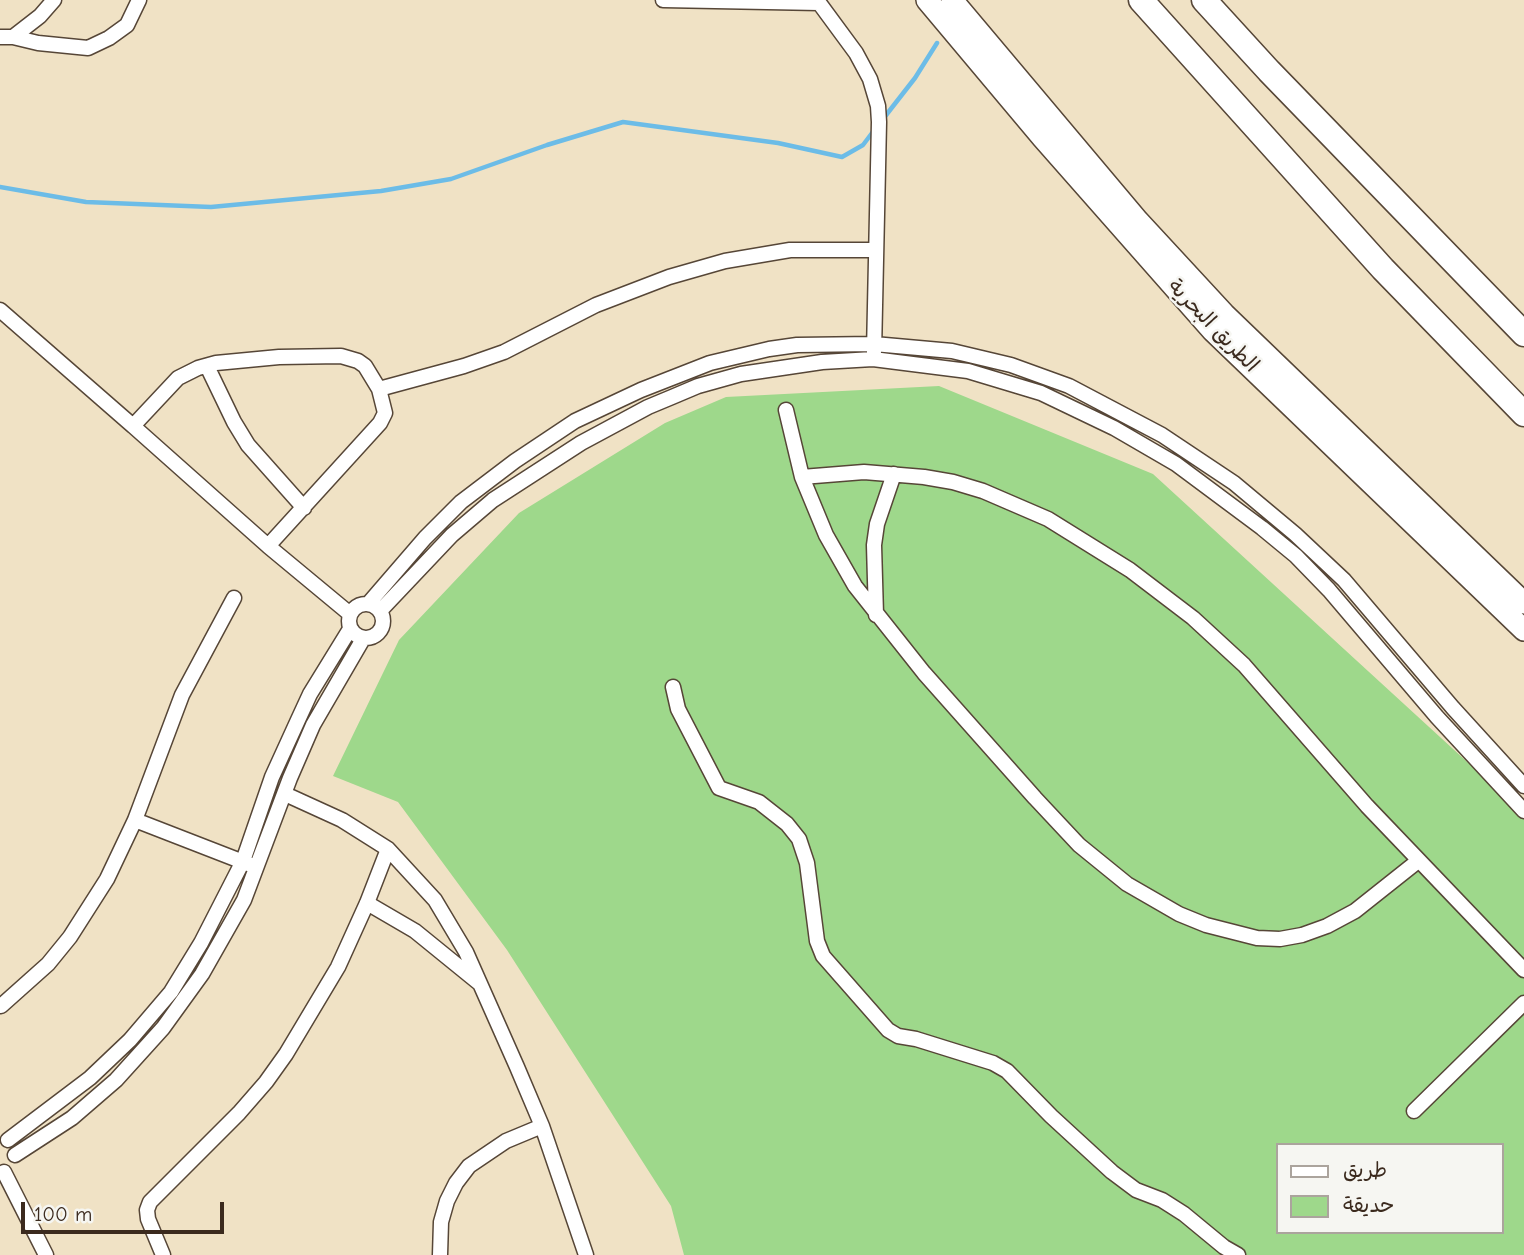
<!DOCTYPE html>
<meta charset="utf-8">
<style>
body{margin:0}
#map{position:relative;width:1524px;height:1255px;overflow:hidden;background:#f0e2c5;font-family:"Comic Neue","Playpen Sans Arabic",sans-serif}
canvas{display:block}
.legend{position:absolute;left:1276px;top:1143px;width:228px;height:91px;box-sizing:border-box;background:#f6f6f2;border:2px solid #aba49d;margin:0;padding:9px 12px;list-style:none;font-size:21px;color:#3b2a1e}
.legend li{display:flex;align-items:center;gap:14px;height:35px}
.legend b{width:35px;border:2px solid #aba49d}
.scale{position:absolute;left:21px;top:1202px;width:203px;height:32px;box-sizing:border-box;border:4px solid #3b2a1e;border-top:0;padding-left:9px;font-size:21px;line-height:24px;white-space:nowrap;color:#3b2a1e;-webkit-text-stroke:5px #f6f6f2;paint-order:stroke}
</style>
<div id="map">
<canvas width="1524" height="1255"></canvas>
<ul class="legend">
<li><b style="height:9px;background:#fff"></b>طريق</li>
<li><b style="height:19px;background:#9ed88b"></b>حديقة</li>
</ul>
<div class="scale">100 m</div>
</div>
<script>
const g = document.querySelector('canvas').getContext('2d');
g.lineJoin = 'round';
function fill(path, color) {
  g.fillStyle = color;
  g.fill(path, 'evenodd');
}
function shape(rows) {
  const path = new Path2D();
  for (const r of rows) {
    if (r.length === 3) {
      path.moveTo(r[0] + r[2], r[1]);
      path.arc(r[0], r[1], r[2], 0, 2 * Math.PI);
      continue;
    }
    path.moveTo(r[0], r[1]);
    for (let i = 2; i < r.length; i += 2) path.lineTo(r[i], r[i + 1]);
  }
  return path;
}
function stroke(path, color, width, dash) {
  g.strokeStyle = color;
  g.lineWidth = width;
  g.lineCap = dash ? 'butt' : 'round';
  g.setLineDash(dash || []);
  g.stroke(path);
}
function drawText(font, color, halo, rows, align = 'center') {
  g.font = font + ' "Comic Neue","Playpen Sans Arabic",sans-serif';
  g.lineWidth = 5;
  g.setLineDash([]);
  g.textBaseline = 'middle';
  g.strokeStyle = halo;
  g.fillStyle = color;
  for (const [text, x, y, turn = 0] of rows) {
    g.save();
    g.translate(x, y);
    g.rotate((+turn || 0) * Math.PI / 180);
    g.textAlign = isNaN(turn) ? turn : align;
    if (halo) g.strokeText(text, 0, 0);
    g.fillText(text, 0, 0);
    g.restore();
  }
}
fill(shape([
 [939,386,1153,474,1524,814,1524,1255,684,1255,671,1206,507,950,398,802,333,776,399,640,519,513,665,423,726,397],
 [1277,1145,1501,1145,1501,1232,1277,1232]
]), '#9ed88b');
stroke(shape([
 [883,119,915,78,937,43],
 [0,187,86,202,211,207,381,191,451,179,547,145,623,122,778,143,842,157,863,145,875,129]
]), '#6cbce7', 4.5);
const street = shape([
 [663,0,819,3],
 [817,0,856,53,870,79,878,106,879,122,874,352],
 [0,37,13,37,40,16,54,0],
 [13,37,38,43,88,48,109,38,127,25,139,0],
 [0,310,133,426],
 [207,366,234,422,248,445,304,508],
 [786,410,802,477,826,535,855,586,924,673,1035,798,1079,845,1127,884,1179,914,1206,925,1257,938,1280,939,1302,935,1327,926,1355,911,1418,861],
 [802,477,864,472,924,477,953,482,983,491,1048,519,1130,570,1193,618,1244,665,1367,806,1524,970],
 [268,546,380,423,385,413,379,389],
 [366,621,17],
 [368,604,425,538,461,502,515,461,575,421,641,390,710,363,769,349,797,345,874,344,952,351,1011,365,1069,386,1162,435,1234,483,1295,534,1344,580,1453,708,1524,786],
 [380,611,452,535,493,500,581,443,648,407,672,397,698,386,741,374,822,362,873,359,968,371,1041,393,1114,428,1176,464,1262,528,1296,556,1329,590,1437,717,1524,811],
 [350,614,268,546,133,426,178,378,198,368,216,363,279,357,341,356,358,361,365,366,379,389,464,366,504,352,596,305,669,277,725,261,790,250,876,250],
 [876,615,874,545,877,524,894,474],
 [673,687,678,709,719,788,759,802,787,824,799,839,807,863,817,941,823,956,888,1030,898,1036,916,1039,993,1063,1007,1071,1051,1116,1112,1172,1136,1190,1162,1200,1184,1214,1224,1247,1238,1255],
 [285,794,342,820,388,849,435,900,466,952,517,1067,542,1126,586,1255],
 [135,820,251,865],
 [367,903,415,931,479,983],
 [1,1006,48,964,70,937,107,879,135,820,182,695,234,598],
 [1414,1111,1524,1003],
 [8,1140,90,1078,130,1040,171,992,201,943,243,861,272,777,298,720,310,694,350,629],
 [15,1155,72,1118,116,1080,163,1028,202,974,244,900,290,778,313,725,363,639],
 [4,1172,46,1255],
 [163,1255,148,1219,147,1210,150,1202,239,1113,266,1082,286,1054,338,967,367,903,388,849],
 [440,1255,441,1222,447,1201,456,1183,469,1166,506,1141,542,1126]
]);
const primary = shape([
 [927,0,1042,137,1213,331,1524,630],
 [952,0,1138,221,1224,314,1524,603]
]);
const highway = shape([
 [1141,0,1383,269,1524,414],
 [1204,0,1269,71,1524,334]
]);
stroke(street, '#564637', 17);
stroke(primary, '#564637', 24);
stroke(highway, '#564637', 27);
stroke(street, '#fff', 14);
stroke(primary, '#fff', 21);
stroke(highway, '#fff', 24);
drawText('21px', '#3b2a1e', '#f6f6f2', [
 ["الطريق البحرية",1213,326,46]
]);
</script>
